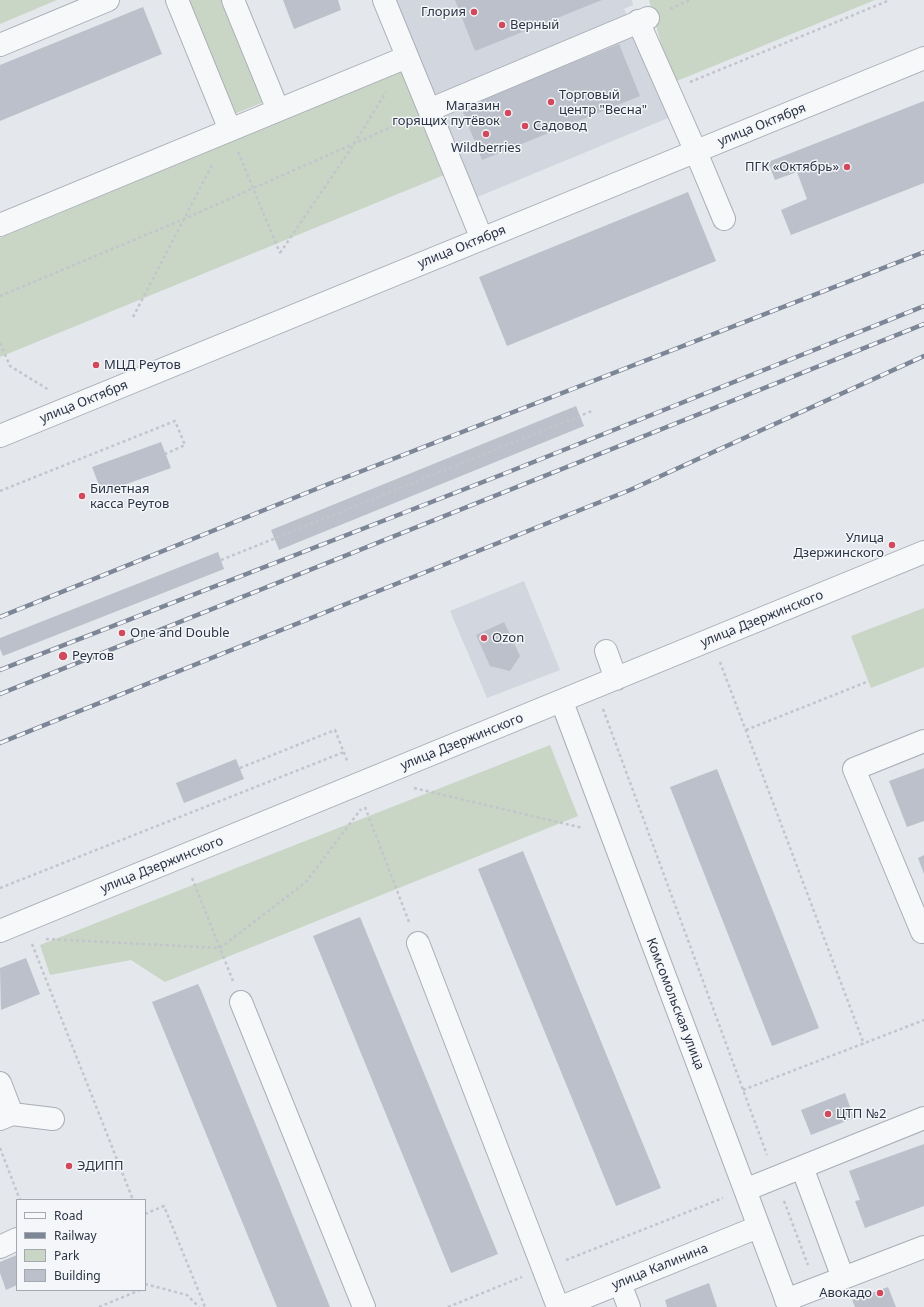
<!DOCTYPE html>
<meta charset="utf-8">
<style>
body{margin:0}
#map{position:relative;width:924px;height:1307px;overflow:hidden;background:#e4e7ec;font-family:"Noto Sans",sans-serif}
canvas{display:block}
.legend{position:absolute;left:16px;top:1199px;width:130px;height:92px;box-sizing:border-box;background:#f4f6f9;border:1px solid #a4a8b1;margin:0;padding:5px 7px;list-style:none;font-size:12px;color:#2b3445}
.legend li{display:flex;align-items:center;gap:8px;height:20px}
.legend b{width:20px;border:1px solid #a4a8b1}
</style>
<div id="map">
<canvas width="924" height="1307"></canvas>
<ul class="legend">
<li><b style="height:5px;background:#f7f8fa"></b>Road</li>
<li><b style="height:5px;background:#7d8696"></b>Railway</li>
<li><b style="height:11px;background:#c9d6c5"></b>Park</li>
<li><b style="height:11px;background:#bbc0ca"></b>Building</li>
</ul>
</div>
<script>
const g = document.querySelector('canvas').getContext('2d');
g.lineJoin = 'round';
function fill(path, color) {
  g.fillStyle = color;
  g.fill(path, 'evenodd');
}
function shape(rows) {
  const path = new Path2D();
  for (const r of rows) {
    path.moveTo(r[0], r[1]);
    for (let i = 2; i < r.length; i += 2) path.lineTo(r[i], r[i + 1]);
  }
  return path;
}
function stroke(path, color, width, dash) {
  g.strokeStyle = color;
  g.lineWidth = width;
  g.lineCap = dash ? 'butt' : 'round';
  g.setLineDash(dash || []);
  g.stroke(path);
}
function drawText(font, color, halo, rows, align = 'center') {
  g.font = font + ' "Noto Sans",sans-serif';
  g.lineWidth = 3;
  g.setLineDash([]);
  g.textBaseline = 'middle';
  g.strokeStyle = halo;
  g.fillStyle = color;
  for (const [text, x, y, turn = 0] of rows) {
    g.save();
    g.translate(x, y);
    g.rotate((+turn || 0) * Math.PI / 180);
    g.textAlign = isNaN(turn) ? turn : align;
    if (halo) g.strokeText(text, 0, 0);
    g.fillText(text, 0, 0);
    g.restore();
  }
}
fill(shape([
 [390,0,632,0,633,5,624,9,673,116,475,198],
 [524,581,560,670,487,698,450,611]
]), '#d2d6de');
fill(shape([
 [0,0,57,0,0,24],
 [182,0,228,0,269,100,229,116],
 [649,0,875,0,672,83],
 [404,70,449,173,0,357,0,238],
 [924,608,924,667,871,688,851,636],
 [550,745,578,816,165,982,131,960,50,975,40,945]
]), '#c9d6c5');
fill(shape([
 [283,0,338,0,341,10,294,29],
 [455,0,602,0,475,51],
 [143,7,162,54,0,121,0,65],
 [619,44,640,96,482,160,461,107],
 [924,101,924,183,791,235,781,210,807,199,797,172,775,180,768,162],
 [688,192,716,261,507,346,479,277],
 [576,406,584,426,279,550,271,530],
 [161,442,171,468,102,493,92,467],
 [218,552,224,569,3,656,0,649,0,638],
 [504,622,520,656,510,671,490,666,476,635],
 [236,759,244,779,184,803,176,783],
 [924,768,924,821,907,827,889,781],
 [717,769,819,1028,772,1046,670,787],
 [523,851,661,1188,616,1206,478,869],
 [924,855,924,874,918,858],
 [360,917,498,1254,451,1273,313,936],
 [26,958,40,994,1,1010,0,968],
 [198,984,201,990,330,1307,277,1307,152,1002],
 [845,1093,854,1118,811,1135,801,1110],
 [924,1144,924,1206,865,1228,855,1201,860,1200,849,1171],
 [17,1255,17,1285,6,1290,0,1273,0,1262],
 [709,1283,717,1307,667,1307,665,1300],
 [888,1287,896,1307,855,1307,852,1300]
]), '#bbc0ca');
const minor = shape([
 [177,0,230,130],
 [233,0,278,110],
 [384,0,482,239],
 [638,21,696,152,724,219],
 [0,45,108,0],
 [429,110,648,18],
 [0,225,407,57],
 [0,436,924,58],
 [606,651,616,679],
 [562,702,789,1307],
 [924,741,854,769,922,932,924,931],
 [0,931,924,552],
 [418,943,558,1307],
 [241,1002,364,1307],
 [0,1083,12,1114,0,1119],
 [12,1114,53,1119],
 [802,1167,843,1278],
 [745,1190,924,1118],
 [0,1247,17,1239],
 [620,1283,629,1307],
 [786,1300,924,1247],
 [561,1307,758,1227]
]);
stroke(minor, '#a9aeb7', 24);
stroke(shape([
 [670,9,690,0],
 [690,82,890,0],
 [238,152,280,253],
 [280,253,354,144,386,92],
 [0,296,184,219,407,120],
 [133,317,213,163],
 [0,343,10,366,49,390],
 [0,491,175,421,185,445,165,454],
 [221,560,592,411],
 [720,662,864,1044],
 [603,709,767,1155],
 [746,730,869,681],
 [240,768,335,730,348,763],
 [414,788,583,828],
 [365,807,409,922],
 [192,878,233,981],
 [0,888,344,752],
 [46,939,220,948,306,882,361,809],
 [32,944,133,1200],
 [743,1090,924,1020],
 [0,1148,20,1200],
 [784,1201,808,1265],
 [145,1214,164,1206,205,1307],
 [566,1260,723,1198],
 [145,1284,187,1295,199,1307],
 [99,1307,140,1290],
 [448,1307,522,1277]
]), '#c2c5cb', 2.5, [3, 3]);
stroke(minor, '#f7f8fa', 22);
const rail = shape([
 [0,617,326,485,924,252],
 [0,670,506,473,924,306],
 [0,694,924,324],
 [0,743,630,490,924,356]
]);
stroke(rail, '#7d8696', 4.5);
stroke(rail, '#f4f6f9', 3, [9]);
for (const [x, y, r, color] of [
 [474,12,4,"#d1495b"],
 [502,25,4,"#d1495b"],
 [551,102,4,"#d1495b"],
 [508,113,4,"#d1495b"],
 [525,126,4,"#d1495b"],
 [486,134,4,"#d1495b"],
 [847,167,4,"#d1495b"],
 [96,365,4,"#d1495b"],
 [82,496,4,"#d1495b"],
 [892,545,4,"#d1495b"],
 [122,633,4,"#d1495b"],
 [484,638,4,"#d1495b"],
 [63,656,5,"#d1495b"],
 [828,1114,4,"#d1495b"],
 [69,1166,4,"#d1495b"],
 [880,1293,4,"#d1495b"]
]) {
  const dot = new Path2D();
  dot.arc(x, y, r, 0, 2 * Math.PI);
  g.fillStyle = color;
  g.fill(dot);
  stroke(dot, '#f4f6f9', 1.5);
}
drawText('13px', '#2b3445', '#f4f6f9', [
 ["Глория",466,12,"right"],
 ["Верный",510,25],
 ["Торговый",559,95],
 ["центр \"Весна\"",559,110],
 ["Магазин",500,106,"right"],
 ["горящих путёвок",500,121,"right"],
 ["Садовод",533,126],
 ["Wildberries",486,148,"center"],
 ["ПГК «Октябрь»",839,167,"right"],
 ["МЦД Реутов",104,365],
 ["Билетная",90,489],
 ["касса Реутов",90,504],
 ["Улица",884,538,"right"],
 ["Дзержинского",884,553,"right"],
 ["One and Double",130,633],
 ["Ozon",492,638],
 ["Реутов",72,656],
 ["ЦТП №2",836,1114],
 ["ЭДИПП",77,1166],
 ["Авокадо",872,1293,"right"]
], 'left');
drawText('13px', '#2b3445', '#f4f6f9', [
 ["улица Октября",762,125,-22],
 ["улица Октября",462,247,-22],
 ["улица Октября",84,402,-22],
 ["улица Дзержинского",762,619,-22],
 ["улица Дзержинского",462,742,-22],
 ["улица Дзержинского",162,865,-22],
 ["Комсомольская улица",675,1004,69],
 ["улица Калинина",660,1267,-22]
]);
</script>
